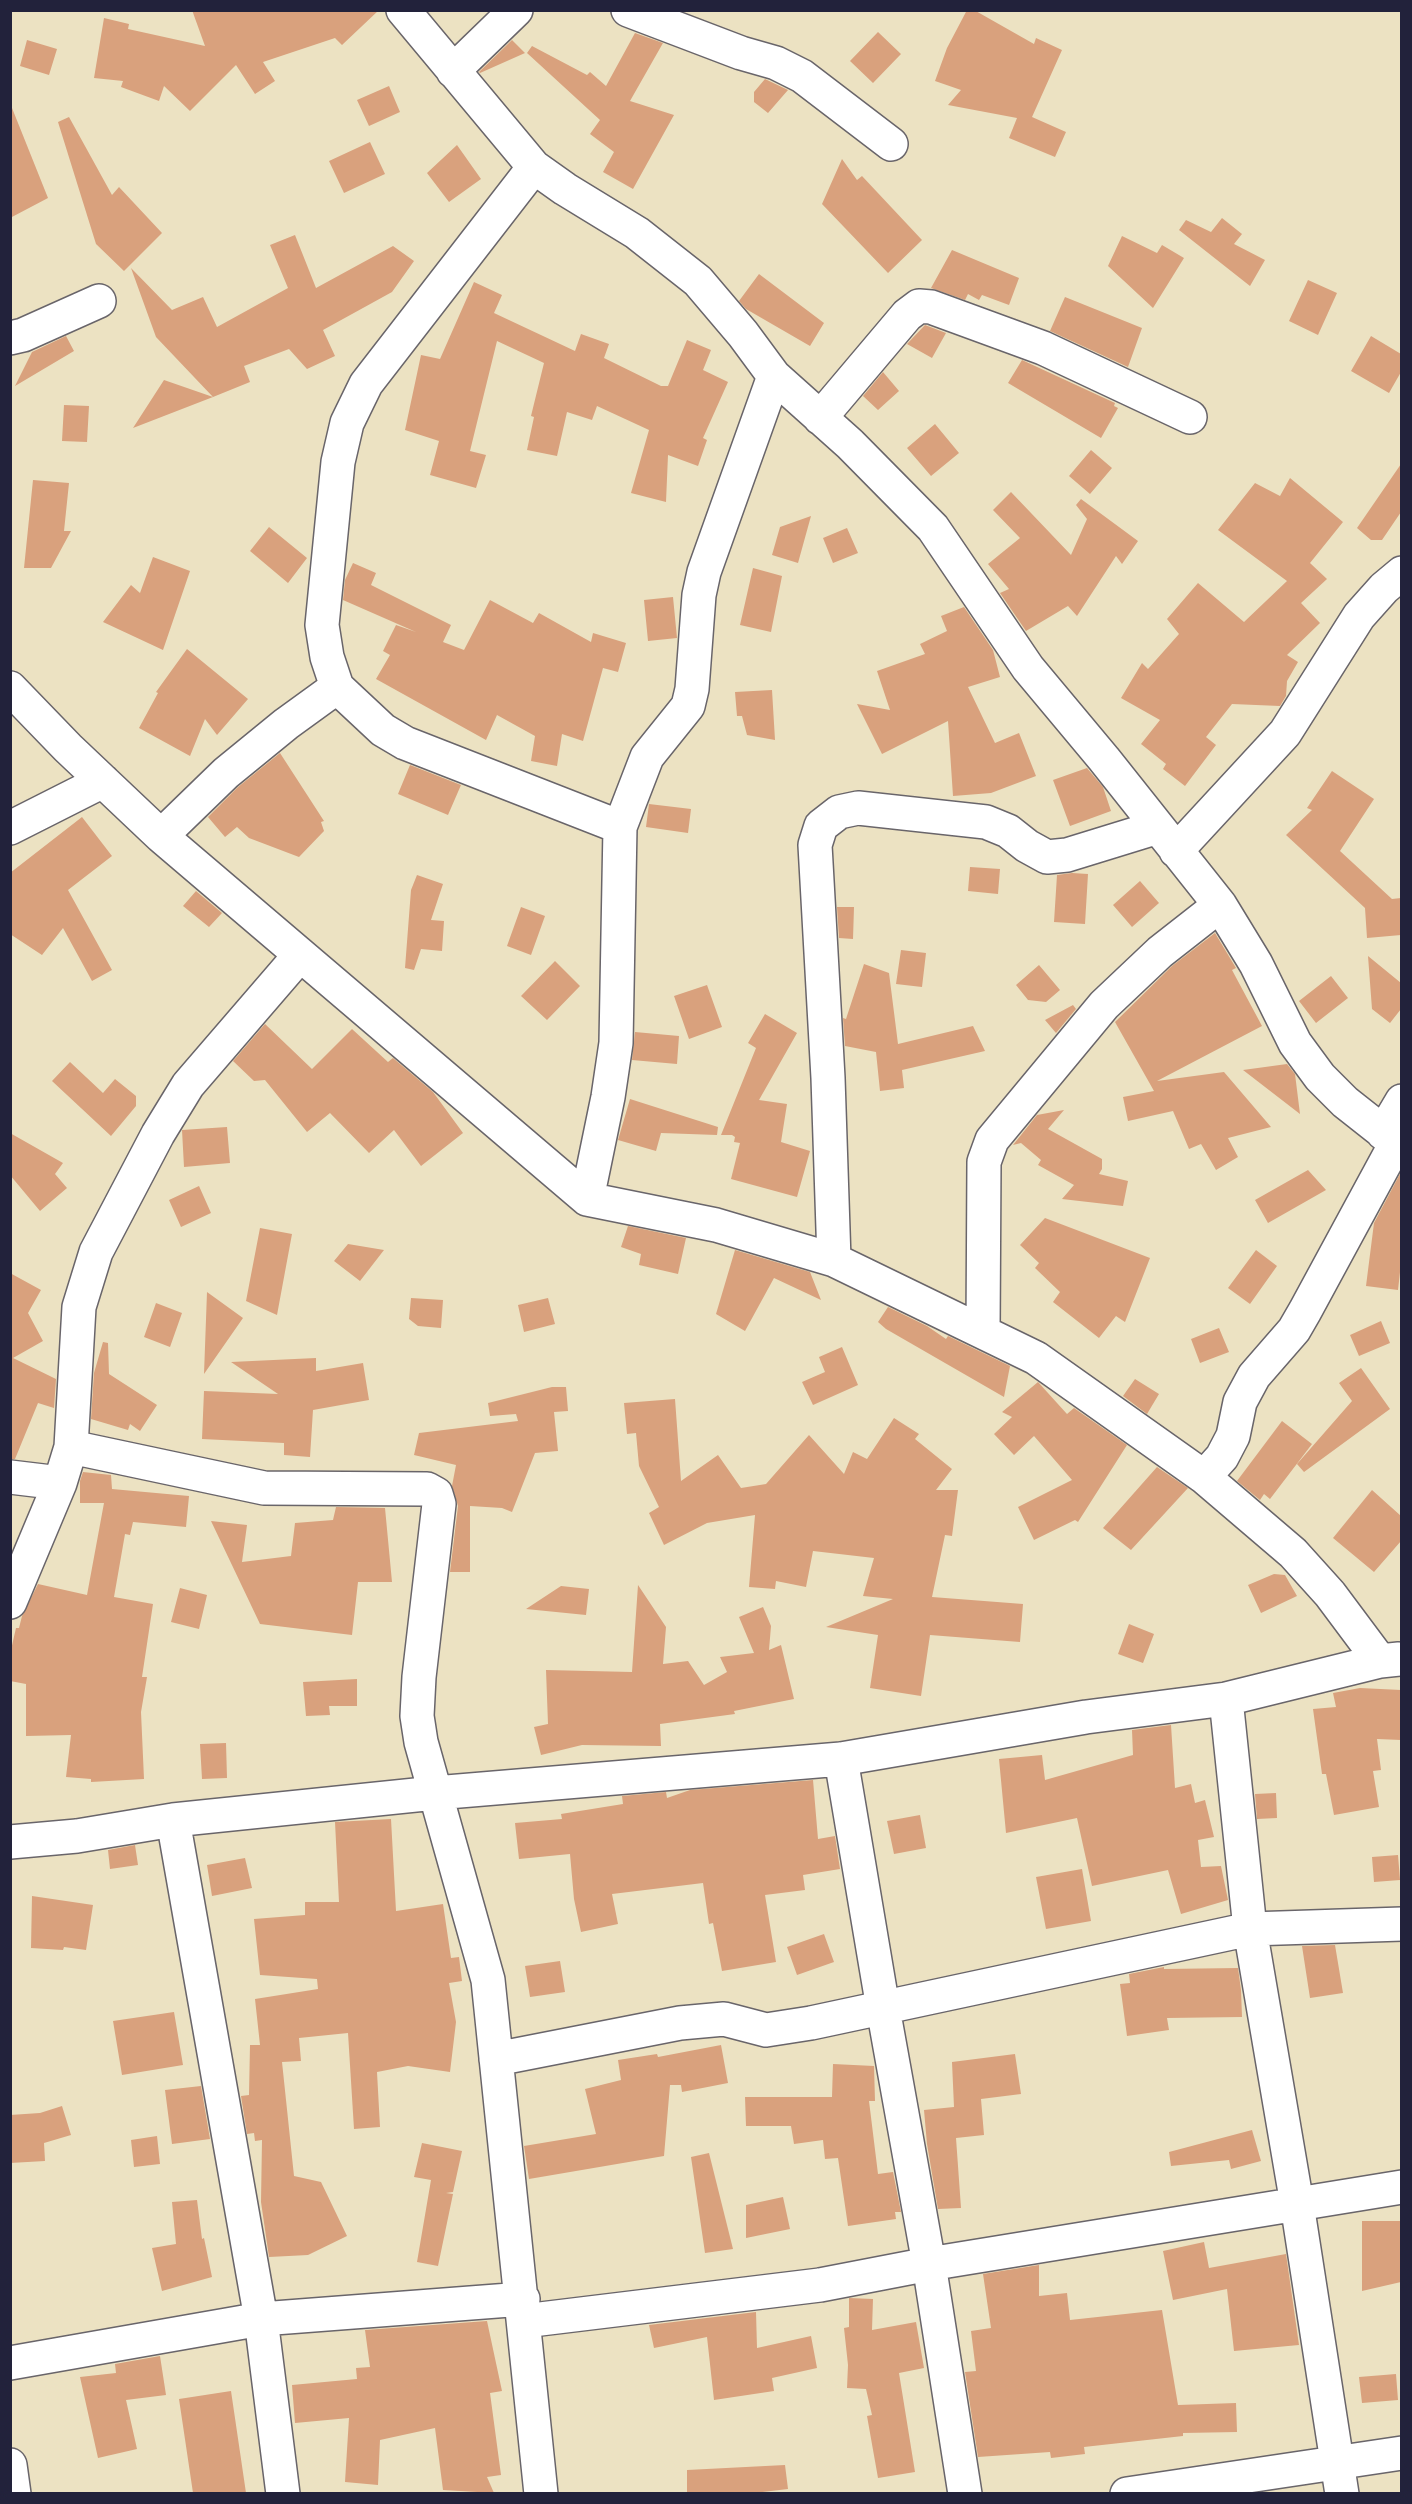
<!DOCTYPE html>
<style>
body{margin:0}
#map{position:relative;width:1412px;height:2504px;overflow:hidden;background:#ece2c2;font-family:Delius,sans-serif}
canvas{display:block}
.frame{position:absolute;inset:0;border:12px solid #22223b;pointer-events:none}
</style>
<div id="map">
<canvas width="1412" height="2504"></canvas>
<div class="frame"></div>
</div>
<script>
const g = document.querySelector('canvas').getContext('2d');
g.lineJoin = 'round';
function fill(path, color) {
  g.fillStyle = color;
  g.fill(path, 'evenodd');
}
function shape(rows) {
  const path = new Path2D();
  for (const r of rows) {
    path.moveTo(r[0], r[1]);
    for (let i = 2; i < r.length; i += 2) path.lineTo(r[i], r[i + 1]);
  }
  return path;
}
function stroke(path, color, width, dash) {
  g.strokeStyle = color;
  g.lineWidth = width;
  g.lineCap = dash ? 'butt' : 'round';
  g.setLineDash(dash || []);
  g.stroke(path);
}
fill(shape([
 [192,10,379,10,342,45,335,38,263,62,275,81,255,94,236,65,190,111,164,86,159,101,121,87,123,81,94,78,104,18,129,24,128,29,205,46],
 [967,10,974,10,1034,44,1036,38,1062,50,1032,117,1066,132,1055,157,1009,138,1017,118,948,105,961,90,935,81,947,48],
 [878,32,901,54,873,83,850,61],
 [635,33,663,43,630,101,674,115,633,189,603,172,614,152,590,134,600,120,527,53,532,46,587,75,590,72,606,86],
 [27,40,57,49,49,75,20,66],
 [512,40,525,53,480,73,479,72],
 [765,79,788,90,768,113,754,102,754,92],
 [389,86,400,112,369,126,357,100],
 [12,108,48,198,10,218,10,109],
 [69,117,112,195,119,187,162,233,124,271,96,244,58,122],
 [370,142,385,174,344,193,329,161],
 [457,145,481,179,449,202,427,173],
 [842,159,857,180,862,176,922,240,888,273,822,204],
 [1222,218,1242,234,1234,244,1265,260,1250,286,1179,230,1186,220,1211,232],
 [295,235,316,288,393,246,414,261,392,292,323,330,335,356,307,369,289,349,244,366,250,382,213,397,156,337,131,268,172,310,203,297,217,327,288,288,270,245],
 [1122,236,1157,253,1162,245,1184,258,1153,308,1108,266],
 [952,250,1019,278,1009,305,982,295,979,300,968,294,965,300,931,288],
 [759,274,824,323,810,346,746,309,739,301],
 [1308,280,1337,293,1318,335,1289,321],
 [474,282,502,295,494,313,575,351,581,334,609,344,604,358,661,386,668,386,687,340,711,350,703,370,728,382,703,438,707,440,698,466,668,455,666,502,631,493,649,430,597,406,592,420,567,412,557,456,527,450,534,417,531,416,544,363,497,341,470,451,486,455,476,488,430,475,439,441,405,430,421,355,440,359],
 [1065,297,1142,328,1128,367,1050,331],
 [925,325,946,333,932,358,907,344],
 [66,336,74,351,15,386,32,352],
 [1371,336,1401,354,1401,372,1389,393,1351,371],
 [1022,360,1115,403,1114,406,1118,408,1101,438,1008,383],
 [883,372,899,391,878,410,863,396],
 [164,380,213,397,133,428],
 [64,405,89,406,87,442,62,441],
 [935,424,959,453,931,476,907,448],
 [1091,450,1112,468,1090,494,1069,476],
 [1401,464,1401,512,1382,540,1371,540,1357,528],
 [1290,478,1343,522,1310,563,1327,579,1301,603,1320,623,1287,655,1298,662,1287,681,1286,696,1280,706,1232,704,1206,737,1216,745,1185,786,1163,769,1166,764,1141,744,1160,720,1121,698,1142,663,1148,669,1179,634,1167,619,1198,583,1244,622,1287,581,1218,530,1255,483,1280,496],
 [33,480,69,483,64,531,71,531,51,568,24,568],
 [1011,492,1071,555,1087,519,1076,505,1081,499,1138,541,1122,564,1116,556,1077,616,1068,606,1026,631,1000,593,1009,589,988,564,1020,538,993,510],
 [811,516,798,563,772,555,780,527],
 [269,527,307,558,288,583,250,551],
 [847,528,858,553,833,563,823,538],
 [153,557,190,571,163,650,103,622,131,585,140,593],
 [353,563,376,573,371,585,451,625,443,642,464,650,490,600,533,623,539,613,591,642,593,633,626,643,618,672,603,668,583,741,562,734,557,766,531,761,535,736,497,715,486,740,376,679,390,655,383,651,396,625,416,632,343,600,345,580],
 [753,568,782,576,771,632,740,625],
 [673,597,677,638,648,641,644,600],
 [964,607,993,650,1000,677,968,687,995,743,1019,733,1036,776,991,793,953,796,948,721,882,754,857,704,890,710,877,671,925,654,920,644,947,631,941,616],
 [187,649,248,699,217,735,205,719,190,756,139,728,158,693,156,692],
 [772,690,775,740,747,735,742,716,737,716,735,692],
 [280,753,324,821,321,822,324,831,299,857,249,838,237,827,225,837,208,817,238,787],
 [410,765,461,785,448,815,398,794],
 [1087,768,1103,787,1111,811,1070,826,1053,780],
 [1332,771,1374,799,1340,851,1392,899,1401,898,1401,935,1367,938,1365,908,1286,835,1312,810,1307,808],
 [649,804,691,809,688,833,646,827],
 [82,817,112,856,68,890,112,970,92,981,63,928,42,955,10,934,10,873],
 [970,867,1000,869,998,894,968,891],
 [1072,873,1088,874,1085,924,1054,922,1057,875],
 [417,875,443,884,431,920,444,921,442,951,421,949,414,970,405,968,411,890],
 [1140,881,1159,903,1132,927,1113,905],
 [196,891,222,913,209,927,183,906],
 [521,907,545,916,531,955,507,946],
 [837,907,854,907,853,939,839,938],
 [1215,933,1236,968,1232,970,1262,1026,1157,1081,1224,1072,1271,1127,1228,1138,1238,1157,1216,1170,1201,1144,1189,1149,1173,1111,1128,1121,1123,1097,1154,1091,1115,1022,1172,966],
 [901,950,926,953,922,987,896,984],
 [1368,956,1401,983,1401,1009,1390,1023,1372,1009],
 [555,961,580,986,547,1020,521,996],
 [864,964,889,973,898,1044,973,1026,985,1051,902,1070,904,1088,880,1091,876,1052,845,1046,843,1018,846,1019],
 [1039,965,1060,990,1046,1002,1028,1000,1016,985],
 [1331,976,1348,998,1316,1023,1299,1001],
 [707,985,722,1027,689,1039,674,996],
 [1073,1005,1076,1009,1056,1033,1045,1020],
 [765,1014,797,1033,759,1100,787,1104,781,1142,810,1151,797,1197,731,1179,740,1143,734,1142,735,1137,732,1135,721,1135,756,1048,748,1043],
 [265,1024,312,1069,352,1029,388,1062,393,1058,433,1092,463,1133,421,1166,394,1130,369,1153,330,1113,307,1132,265,1080,254,1081,233,1061],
 [635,1032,679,1036,677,1064,632,1060],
 [70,1062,103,1093,115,1079,136,1096,136,1106,111,1136,52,1081],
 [1287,1064,1295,1074,1300,1114,1243,1070],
 [630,1099,718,1127,717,1135,661,1133,656,1151,618,1140],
 [1064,1110,1048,1129,1102,1159,1102,1169,1099,1174,1128,1181,1123,1206,1062,1199,1074,1185,1038,1165,1041,1160,1021,1143,1013,1145,1037,1115],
 [227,1127,230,1163,184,1167,182,1130],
 [10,1133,63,1163,55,1174,67,1188,40,1211,10,1175],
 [1308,1170,1326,1190,1268,1223,1255,1200],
 [1401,1172,1401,1263,1398,1290,1366,1286,1374,1223],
 [199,1186,211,1213,181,1227,169,1200],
 [1045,1218,1150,1258,1125,1322,1116,1316,1099,1338,1053,1302,1060,1292,1035,1268,1039,1263,1020,1245],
 [628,1226,686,1238,678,1274,639,1265,641,1254,621,1247],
 [260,1228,292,1234,277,1315,246,1301],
 [348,1244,384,1250,360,1281,334,1261],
 [735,1250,810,1272,821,1300,774,1278,745,1331,716,1314],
 [1256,1250,1277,1266,1250,1304,1228,1288],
 [10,1273,41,1290,28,1313,43,1341,13,1358,56,1379,54,1408,38,1403,15,1459,10,1459],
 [207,1292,243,1318,204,1374],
 [411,1298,443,1300,441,1328,418,1326,409,1319],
 [548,1298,555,1324,524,1332,518,1305],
 [156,1303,182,1313,170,1347,144,1337],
 [888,1307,927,1326,946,1339,948,1336,1010,1366,1004,1397,886,1329,878,1322],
 [1381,1321,1390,1343,1359,1356,1350,1335],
 [1219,1328,1229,1352,1200,1363,1191,1339],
 [103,1342,108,1343,109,1374,157,1405,140,1431,130,1424,128,1430,91,1419,94,1373],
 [842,1347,858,1385,813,1405,802,1382,825,1372,819,1357],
 [316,1358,316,1371,363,1363,369,1400,313,1410,310,1457,284,1455,284,1443,202,1439,204,1391,278,1394,231,1362],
 [1361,1368,1390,1409,1304,1472,1297,1464,1352,1401,1339,1383],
 [1135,1379,1159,1394,1147,1414,1123,1396],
 [1038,1382,1067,1414,1074,1408,1127,1445,1078,1522,1075,1520,1034,1540,1018,1507,1072,1480,1034,1436,1014,1455,994,1434,1012,1417,1002,1412],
 [552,1387,566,1387,568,1411,554,1412,558,1451,535,1453,512,1512,502,1508,470,1506,470,1572,450,1572,458,1506,452,1486,456,1465,414,1455,419,1433,518,1421,516,1414,490,1416,488,1403],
 [675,1399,681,1481,718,1455,741,1488,766,1484,809,1435,844,1474,853,1452,867,1459,894,1418,919,1434,915,1439,952,1469,936,1490,958,1490,952,1536,945,1535,932,1597,1023,1604,1020,1642,930,1635,921,1696,870,1688,878,1635,826,1627,893,1599,863,1596,874,1558,813,1551,806,1587,776,1581,775,1589,749,1587,755,1515,707,1523,664,1545,649,1513,659,1507,639,1466,636,1433,627,1434,624,1403],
 [1282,1421,1312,1444,1270,1499,1264,1494,1260,1500,1237,1481],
 [1157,1467,1188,1488,1131,1550,1103,1528],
 [83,1472,111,1475,112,1489,189,1496,186,1527,133,1522,130,1535,125,1534,114,1597,153,1604,142,1677,147,1677,141,1712,144,1779,91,1782,91,1779,66,1777,71,1735,26,1736,26,1684,10,1681,10,1654,16,1628,19,1628,22,1616,38,1584,87,1595,104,1503,80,1503,80,1481],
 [1372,1490,1401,1516,1401,1541,1374,1572,1333,1538],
 [336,1507,385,1508,392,1582,358,1582,352,1635,260,1624,211,1521,247,1525,242,1562,291,1556,295,1523,333,1520],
 [1274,1574,1285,1575,1297,1596,1261,1613,1248,1585],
 [638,1585,666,1627,663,1664,688,1661,704,1685,727,1672,720,1657,754,1653,739,1617,763,1607,771,1626,769,1650,781,1645,794,1699,734,1711,735,1714,660,1724,661,1746,582,1745,541,1755,534,1727,548,1724,546,1670,632,1672],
 [561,1586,589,1589,586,1615,526,1609],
 [180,1588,207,1595,199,1629,171,1622],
 [1129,1624,1154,1634,1143,1663,1118,1654],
 [357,1679,357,1706,329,1706,330,1715,306,1716,303,1682],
 [1360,1688,1401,1690,1401,1740,1377,1739,1381,1770,1373,1771,1379,1807,1334,1815,1326,1774,1322,1774,1313,1709,1336,1707,1333,1693],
 [1171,1725,1175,1788,1191,1784,1195,1803,1205,1800,1214,1837,1198,1840,1201,1867,1221,1866,1228,1900,1181,1914,1168,1870,1092,1886,1077,1818,1006,1833,999,1759,1042,1755,1045,1780,1133,1755,1132,1730],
 [226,1743,227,1778,202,1779,200,1744],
 [813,1780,818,1839,835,1836,840,1869,803,1875,805,1890,765,1895,776,1962,722,1971,713,1923,709,1924,703,1883,612,1894,618,1924,581,1932,574,1899,570,1854,519,1859,515,1823,562,1819,561,1814,623,1804,622,1796,666,1792,667,1798,690,1790],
 [1276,1793,1277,1818,1257,1819,1255,1794],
 [920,1815,926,1848,894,1854,887,1821],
 [391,1819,396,1911,443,1904,451,1958,459,1957,462,1981,449,1983,456,2022,450,2072,408,2066,377,2072,380,2127,354,2129,348,2033,299,2038,301,2061,282,2062,294,2176,321,2182,347,2236,308,2255,269,2257,261,2202,262,2140,255,2141,254,2133,247,2134,241,2096,249,2095,250,2045,260,2045,255,1999,318,1989,317,1979,260,1975,254,1919,305,1915,305,1902,339,1902,335,1822],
 [135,1845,138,1865,110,1869,108,1850],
 [1398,1855,1400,1880,1374,1882,1372,1857],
 [245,1858,252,1888,212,1896,207,1865],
 [1082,1869,1091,1921,1046,1929,1036,1877],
 [32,1896,93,1905,86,1950,64,1947,63,1950,31,1948],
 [824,1934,834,1962,797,1975,787,1947],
 [1335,1945,1343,1993,1310,1998,1302,1946],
 [560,1961,565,1992,530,1997,525,1966],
 [1164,1967,1164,1969,1238,1968,1241,1990,1242,2017,1167,2018,1169,2030,1127,2036,1120,1984,1130,1983,1129,1974],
 [174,2012,183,2065,122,2075,113,2021],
 [721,2045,728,2083,682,2092,681,2085,670,2085,664,2156,529,2179,524,2146,596,2134,585,2089,621,2080,618,2060,657,2054,658,2057],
 [1015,2054,1021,2094,981,2099,984,2135,956,2138,961,2208,938,2209,927,2144,924,2110,954,2107,952,2062],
 [833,2064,874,2066,875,2101,869,2101,878,2174,893,2172,901,2212,895,2212,896,2219,848,2226,838,2158,825,2159,823,2140,794,2144,791,2126,746,2126,745,2097,832,2097],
 [201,2086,210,2139,172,2144,165,2090],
 [62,2106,71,2135,44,2143,45,2161,10,2163,10,2115,40,2113],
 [1252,2130,1261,2161,1231,2169,1229,2160,1171,2166,1169,2152],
 [157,2136,160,2164,134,2167,131,2140],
 [422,2143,462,2151,453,2192,446,2193,453,2194,438,2266,417,2262,431,2180,414,2177],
 [709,2153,733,2249,705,2253,691,2157],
 [783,2197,790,2229,746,2238,746,2205],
 [197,2200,202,2239,204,2238,212,2277,162,2291,152,2248,176,2244,172,2202],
 [1362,2221,1401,2221,1401,2282,1362,2291],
 [1204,2242,1209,2268,1286,2254,1299,2345,1234,2351,1227,2289,1173,2300,1163,2251],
 [1039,2265,1039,2296,1067,2293,1070,2320,1162,2310,1178,2405,1236,2403,1237,2432,1183,2433,1183,2436,1084,2447,1085,2454,1051,2458,1050,2452,978,2457,965,2372,976,2371,971,2331,991,2328,983,2274],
 [849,2298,873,2299,872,2330,916,2322,924,2368,899,2373,915,2472,878,2478,867,2416,872,2415,866,2389,847,2388,848,2365,844,2328,849,2327],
 [756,2312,757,2348,811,2336,817,2368,772,2378,774,2391,714,2400,707,2337,654,2348,649,2325],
 [487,2321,502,2391,490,2393,501,2475,487,2477,494,2493,443,2490,435,2428,380,2440,378,2485,345,2482,349,2418,295,2423,292,2385,357,2379,356,2368,370,2367,365,2330],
 [160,2356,166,2395,126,2400,137,2449,98,2458,80,2377,116,2373,115,2364],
 [1396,2374,1398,2400,1362,2403,1359,2377],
 [231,2391,246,2493,193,2493,179,2399],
 [785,2465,788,2489,754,2493,687,2493,687,2470]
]), '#d9a17d');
const minor = shape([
 [403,10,534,167,565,189,637,233,698,281,743,334,774,376,850,444,933,528,1028,668,1104,759,1220,905,1256,964,1295,1043,1320,1077,1345,1102,1402,1147],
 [628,10,741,53,776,63,802,76,891,144],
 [453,71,516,10],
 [534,167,366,384,347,423,338,462,322,625,327,657,337,687,383,730,405,743,620,827],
 [10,338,23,335,99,301],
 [820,418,907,315,919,306,931,307,1043,348,1190,417],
 [10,688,68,748,161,836,587,1199,716,1225,834,1260,1036,1358,1204,1477,1293,1553,1330,1594,1380,1661],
 [10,828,103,781],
 [161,836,226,773,286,724,337,687],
 [1176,851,1285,733,1359,616,1384,588,1402,573],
 [1383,1133,1402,1101],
 [587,1199,608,1097,616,1043,620,827,647,757,688,706,692,689,699,595,704,572,774,376],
 [834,1260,828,1078,815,845,821,826,839,812,858,808,986,822,1008,831,1027,846,1047,857,1067,855,1158,827],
 [983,1332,984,1162,992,1140,1104,1005,1160,952,1220,905],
 [71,1447,264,1488,427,1489,436,1494,439,1504,419,1677,417,1716,421,1742,488,1980,541,2494],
 [10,1477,60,1483],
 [1204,1477,1222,1457,1233,1436,1240,1402,1254,1376,1294,1330,1305,1311,1396,1143],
 [10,1602,60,1483,71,1447,79,1307,96,1252,158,1134,188,1085,300,955],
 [1226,1699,1250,1929,1297,2204,1342,2494],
 [841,1759,883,2008,929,2264,965,2494],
 [173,1820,261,2319,283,2494],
 [10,1842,77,1836,173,1820,435,1793,841,1759,1086,1717,1226,1699,1380,1661,1399,1659],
 [496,2059,680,2023,724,2019,766,2030,811,2023,1250,1929,1402,1924],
 [524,2321,820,2285,929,2264,1402,2187],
 [10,2363,261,2319,523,2299],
 [10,2465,14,2494],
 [1127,2494,1402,2453]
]);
stroke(minor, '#69656a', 36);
stroke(minor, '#fff', 33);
</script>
